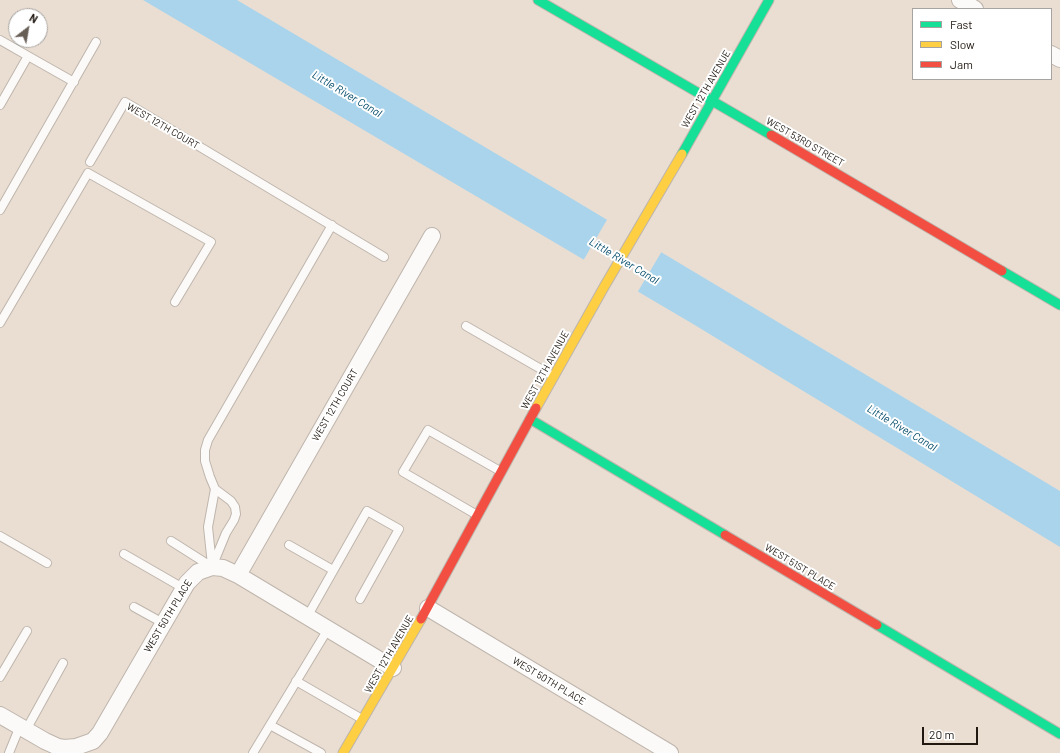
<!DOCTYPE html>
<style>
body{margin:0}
#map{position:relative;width:1060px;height:753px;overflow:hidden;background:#eaded3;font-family:Barlow,sans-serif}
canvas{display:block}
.legend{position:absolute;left:912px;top:8px;width:140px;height:72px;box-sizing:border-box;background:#fff;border:1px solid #a6a3a0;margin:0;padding:5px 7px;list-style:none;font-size:12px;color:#211912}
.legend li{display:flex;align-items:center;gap:8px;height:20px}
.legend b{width:20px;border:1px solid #a6a3a0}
.north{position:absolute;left:8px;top:8px;width:40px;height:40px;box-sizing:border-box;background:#fff;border:1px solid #a6a3a0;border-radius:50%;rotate:31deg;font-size:11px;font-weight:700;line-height:16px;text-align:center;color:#211912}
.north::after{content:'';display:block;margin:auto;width:14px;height:18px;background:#675e56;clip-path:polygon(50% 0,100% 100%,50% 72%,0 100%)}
.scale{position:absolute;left:922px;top:727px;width:56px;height:18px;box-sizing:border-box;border:2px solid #211912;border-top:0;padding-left:5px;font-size:12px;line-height:14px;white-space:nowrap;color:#211912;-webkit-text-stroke:3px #fff;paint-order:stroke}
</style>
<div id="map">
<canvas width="1060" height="753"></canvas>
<ul class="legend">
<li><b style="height:5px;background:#16e098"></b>Fast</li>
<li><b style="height:5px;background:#ffcf43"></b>Slow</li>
<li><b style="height:5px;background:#f24e42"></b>Jam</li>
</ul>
<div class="north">N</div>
<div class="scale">20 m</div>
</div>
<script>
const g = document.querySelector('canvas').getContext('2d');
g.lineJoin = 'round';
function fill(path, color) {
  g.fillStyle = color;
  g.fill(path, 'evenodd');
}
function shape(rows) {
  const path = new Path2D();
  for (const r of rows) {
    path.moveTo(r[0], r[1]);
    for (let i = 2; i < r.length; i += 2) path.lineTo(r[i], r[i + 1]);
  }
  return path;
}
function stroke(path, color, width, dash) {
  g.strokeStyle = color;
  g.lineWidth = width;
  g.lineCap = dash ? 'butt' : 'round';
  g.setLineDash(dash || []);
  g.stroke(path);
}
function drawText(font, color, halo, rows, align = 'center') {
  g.font = font + ' Barlow,sans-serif';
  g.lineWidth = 4;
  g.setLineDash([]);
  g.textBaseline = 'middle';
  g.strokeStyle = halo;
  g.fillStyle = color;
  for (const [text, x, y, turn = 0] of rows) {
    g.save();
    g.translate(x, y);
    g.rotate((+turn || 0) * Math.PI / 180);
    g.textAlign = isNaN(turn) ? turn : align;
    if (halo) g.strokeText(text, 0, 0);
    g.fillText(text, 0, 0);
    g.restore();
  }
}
fill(shape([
 [143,0,237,0,564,194,1060,491,1060,547,693,324]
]), '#aad4eb');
fill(shape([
 [608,218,662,251,637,293,583,261]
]), '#eaded3');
const lane = shape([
 [0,40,28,56],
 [0,105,28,56,74,82],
 [90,162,125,102,384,257],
 [0,210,96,42],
 [0,323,88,173,211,242,175,302],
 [466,326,553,376],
 [477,515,403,472,428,430,500,471],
 [0,536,47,563],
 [171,541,212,567],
 [289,545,333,570],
 [124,554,183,588],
 [212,565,208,527,215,489],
 [212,567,226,533,234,520,236,514,235,507,231,501,215,489,210,477,205,461,205,450,208,440,332,225],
 [134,607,163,623],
 [307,617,367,511,399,529,360,599],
 [0,677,27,631],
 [296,681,362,719],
 [270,725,321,753],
 [26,730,63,663],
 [9,753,20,726],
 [253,753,328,629]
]);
const street = shape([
 [960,0,975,9],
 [1051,54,1060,59],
 [238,575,432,236],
 [428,608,670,753],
 [0,715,45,741,58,747,64,748,76,747,93,741,100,733,187,583,198,572,212,567,223,568,238,575,393,668]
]);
const fast = shape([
 [538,0,771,135],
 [682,154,769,0],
 [1002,271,1060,305],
 [530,419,725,535],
 [877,625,1060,734]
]);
const slow = shape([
 [536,408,604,287,682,154],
 [343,753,421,619]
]);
const jam = shape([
 [771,135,1002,271],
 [725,535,877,625],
 [421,619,536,408]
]);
stroke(lane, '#beb5ac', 10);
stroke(street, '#beb5ac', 18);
stroke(fast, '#beb5ac', 11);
stroke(slow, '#beb5ac', 11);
stroke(jam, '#beb5ac', 11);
stroke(lane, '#fcfaf8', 8);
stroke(street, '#fcfaf8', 16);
stroke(fast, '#16e098', 9);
stroke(slow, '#ffcf43', 9);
stroke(jam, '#f24e42', 9);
drawText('10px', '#211912', '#fff', [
 ["WEST 12TH AVENUE",706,89,-60],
 ["WEST 12TH COURT",163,126,30],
 ["WEST 53RD STREET",805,142,30],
 ["WEST 12TH AVENUE",545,370,-61],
 ["WEST 12TH COURT",335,405,-60],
 ["WEST 51ST PLACE",800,567,31],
 ["WEST 50TH PLACE",168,616,-59],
 ["WEST 12TH AVENUE",389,654,-60],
 ["WEST 50TH PLACE",549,681,31]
]);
drawText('italic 11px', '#044c6b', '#fff', [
 ["Little River Canal",347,94,31],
 ["Little River Canal",624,261,31],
 ["Little River Canal",902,428,31]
]);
</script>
